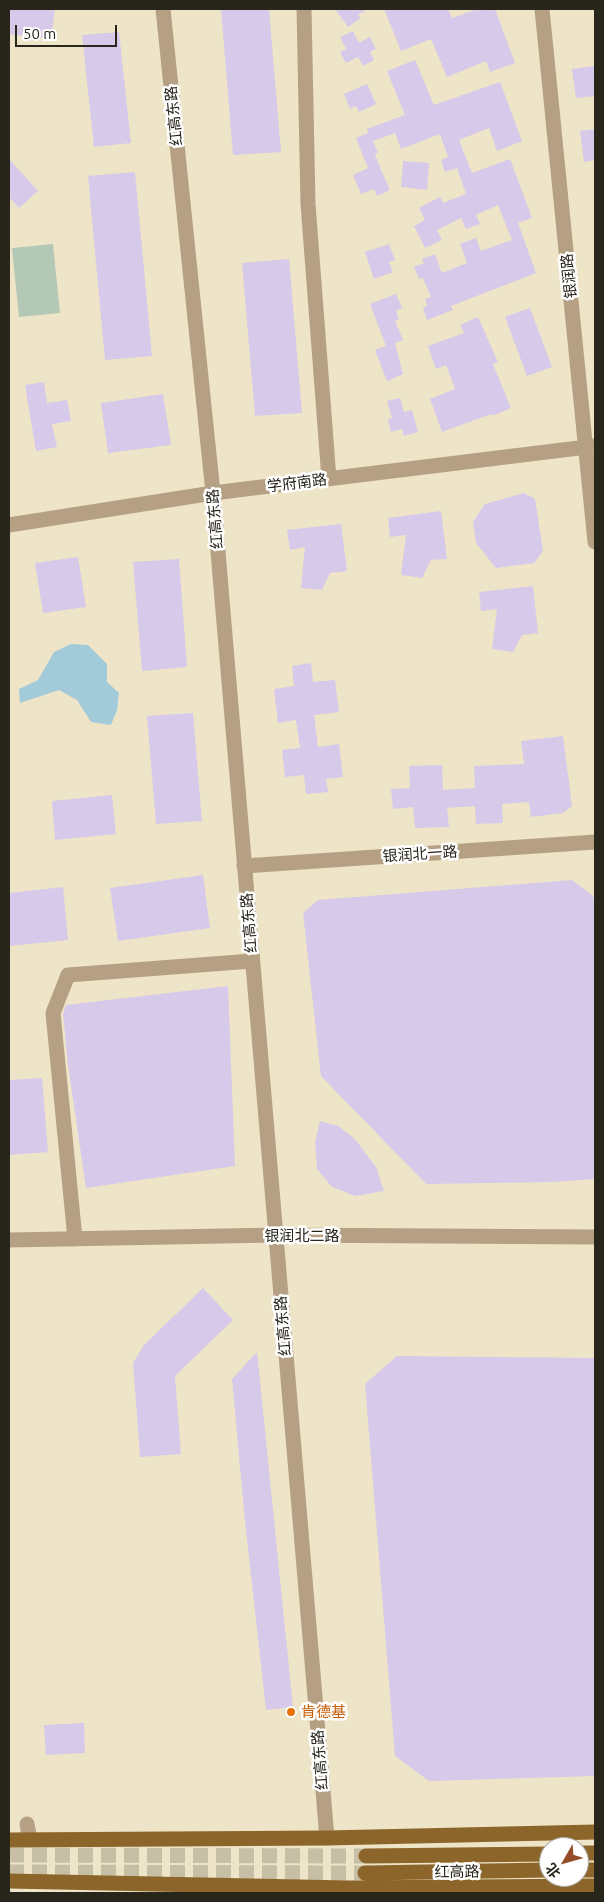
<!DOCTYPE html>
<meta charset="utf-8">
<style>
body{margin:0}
#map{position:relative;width:604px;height:1902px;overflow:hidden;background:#eee5c8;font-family:Ubuntu,"Noto Sans SC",sans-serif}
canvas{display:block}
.frame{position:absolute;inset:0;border:10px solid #28251b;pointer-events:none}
.north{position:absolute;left:539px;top:1837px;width:50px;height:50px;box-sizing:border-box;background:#fff;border:1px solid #a9a8a4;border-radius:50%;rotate:232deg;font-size:14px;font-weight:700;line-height:20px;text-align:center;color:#28251b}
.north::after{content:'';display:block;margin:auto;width:18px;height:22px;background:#944e27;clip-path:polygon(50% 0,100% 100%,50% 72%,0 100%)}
.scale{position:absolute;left:15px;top:25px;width:102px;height:22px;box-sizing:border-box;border:2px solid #28251b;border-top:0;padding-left:6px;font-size:15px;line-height:18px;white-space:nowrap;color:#28251b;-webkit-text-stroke:4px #fff;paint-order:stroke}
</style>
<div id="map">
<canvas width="604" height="1902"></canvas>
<div class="frame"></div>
<div class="north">北</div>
<div class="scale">50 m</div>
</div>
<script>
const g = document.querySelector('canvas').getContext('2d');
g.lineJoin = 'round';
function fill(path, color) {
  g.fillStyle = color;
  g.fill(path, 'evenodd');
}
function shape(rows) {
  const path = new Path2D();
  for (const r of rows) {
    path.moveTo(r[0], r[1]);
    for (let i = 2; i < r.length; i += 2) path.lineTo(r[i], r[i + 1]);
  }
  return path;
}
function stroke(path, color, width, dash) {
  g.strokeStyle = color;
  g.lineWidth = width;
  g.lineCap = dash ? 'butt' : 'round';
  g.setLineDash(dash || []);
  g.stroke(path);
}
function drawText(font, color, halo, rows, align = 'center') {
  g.font = font + ' Ubuntu,"Noto Sans SC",sans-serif';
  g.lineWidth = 5;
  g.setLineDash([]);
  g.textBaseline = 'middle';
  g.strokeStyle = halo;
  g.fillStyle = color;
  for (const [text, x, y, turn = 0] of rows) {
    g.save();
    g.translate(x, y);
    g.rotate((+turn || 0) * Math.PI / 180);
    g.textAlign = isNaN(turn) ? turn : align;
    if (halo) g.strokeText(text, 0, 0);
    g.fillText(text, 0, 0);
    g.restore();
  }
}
fill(shape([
 [53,244,60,313,19,317,12,248]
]), '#b4c8b6');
fill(shape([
 [71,644,88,645,107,664,107,682,119,693,117,710,111,725,91,722,77,700,59,690,20,703,19,689,38,680,54,652]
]), '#a3cad9');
fill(shape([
 [9,9,55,9,51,39,9,34],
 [221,9,269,9,281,152,233,155],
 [335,9,367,9,358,15,361,18,348,27],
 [384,9,448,9,452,18,478,9,495,9,515,63,490,72,486,61,447,77,431,39,401,51],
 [353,31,359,43,370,37,376,49,370,52,374,60,363,66,358,57,346,63,340,52,346,49,340,37],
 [119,32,131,143,94,147,82,35],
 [415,60,434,105,500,82,522,141,497,151,489,128,459,140,472,173,510,159,532,218,518,223,536,273,451,306,453,310,427,320,423,308,427,306,425,299,431,297,423,278,419,279,414,267,424,263,422,259,435,254,442,273,467,263,460,244,476,238,481,251,512,240,498,205,476,215,480,224,466,229,461,218,437,230,442,240,425,248,414,226,425,220,419,208,440,197,443,203,466,194,457,168,445,172,441,160,448,157,440,134,433,137,432,135,432,137,401,149,395,133,373,141,378,153,375,154,376,158,390,190,377,196,374,189,361,194,353,175,368,168,356,138,368,133,367,129,405,115,387,71],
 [595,66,595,96,576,98,572,69],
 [367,84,376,104,359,112,356,106,350,109,344,94],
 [595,129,595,160,584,162,580,131],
 [9,159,38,191,19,208,9,197],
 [403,161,429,163,427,190,401,187],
 [135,172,152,356,105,360,88,176],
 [389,244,395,260,389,262,393,272,374,279,365,252],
 [289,259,302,413,255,416,242,263],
 [396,294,402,308,396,311,399,319,395,321,403,340,395,343,403,374,387,381,375,350,386,346,370,304],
 [530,308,552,367,527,376,505,317],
 [478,317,498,362,493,364,511,408,492,416,491,414,442,432,430,399,455,389,446,365,436,369,428,346,464,333,460,325],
 [44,382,47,403,67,400,71,421,52,424,57,447,36,451,25,385],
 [163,394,171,445,108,453,101,403],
 [400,398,404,412,412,410,418,432,404,436,402,429,391,432,388,419,392,418,387,401],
 [524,493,535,499,543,551,534,563,496,568,476,543,473,522,485,504],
 [441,511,447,559,431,560,422,578,401,575,406,535,390,537,388,518],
 [341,524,347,571,330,573,322,590,301,588,305,547,290,550,287,530],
 [78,557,86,607,43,613,35,563],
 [179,559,187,667,142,671,133,562],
 [533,586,538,633,522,635,513,652,492,649,497,609,481,611,479,592],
 [311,663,313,682,335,680,339,712,314,715,318,747,339,744,343,777,326,779,328,792,306,794,304,775,285,777,282,750,300,748,296,720,278,723,274,689,294,686,292,666],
 [193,713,202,821,156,824,147,716],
 [563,736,572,806,563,813,531,817,529,802,502,804,503,823,476,824,475,806,447,808,449,827,415,828,413,807,393,809,391,789,410,788,409,766,442,765,443,790,475,788,474,766,524,764,521,741],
 [112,795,116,834,55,840,52,801],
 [203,875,210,928,118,941,110,888],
 [572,880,593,896,595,913,595,1179,552,1182,426,1184,321,1076,303,913,318,900],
 [63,887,68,940,9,946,9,893],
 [228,986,235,1166,86,1188,68,1065,63,1014,66,1005],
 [42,1078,48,1152,9,1155,9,1080],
 [320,1121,338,1126,355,1139,376,1167,384,1191,355,1196,332,1187,317,1169,315,1142],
 [203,1288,233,1320,175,1376,181,1454,140,1457,133,1363,144,1345],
 [257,1352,293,1707,266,1710,245,1522,232,1379],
 [397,1356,595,1358,595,1776,429,1781,395,1756,365,1384],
 [84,1723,85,1753,46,1755,44,1725]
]), '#d6c9e9');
stroke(shape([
 [9,1855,366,1856],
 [9,1872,365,1873]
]), '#c6bfa5', 15, [15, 8]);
stroke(shape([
 [163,9,213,493,327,1838],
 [304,9,308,204,329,479],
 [542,9,595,542],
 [9,525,213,493,595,446],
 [244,866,595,842],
 [75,1239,53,1013,68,975,252,961],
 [9,1240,276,1235,595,1237],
 [27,1824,30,1840]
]), '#b6a083', 15);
stroke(shape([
 [9,1840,327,1838,595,1832],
 [579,1853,595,1853],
 [366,1856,549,1854],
 [579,1870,595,1870],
 [365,1873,549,1870],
 [9,1881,348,1888,595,1886]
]), '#8c652a', 15);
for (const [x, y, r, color] of [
 [291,1712,5,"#e8710a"]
]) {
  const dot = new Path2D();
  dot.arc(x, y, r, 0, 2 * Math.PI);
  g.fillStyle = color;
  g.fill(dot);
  stroke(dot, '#fff', 2);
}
drawText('15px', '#28251b', '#fff', [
 ["红高东路",174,116,-96],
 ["银润路",569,276,-96],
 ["学府南路",297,483,-7],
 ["红高东路",215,519,-95],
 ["银润北一路",420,854,-4],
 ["红高东路",249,923,-95],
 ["银润北二路",302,1236],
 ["红高东路",283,1326,-95],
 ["红高东路",320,1760,-95],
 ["红高路",457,1872,-1]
]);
drawText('15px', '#c56008', '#fff', [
 ["肯德基",301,1712]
], 'left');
</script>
